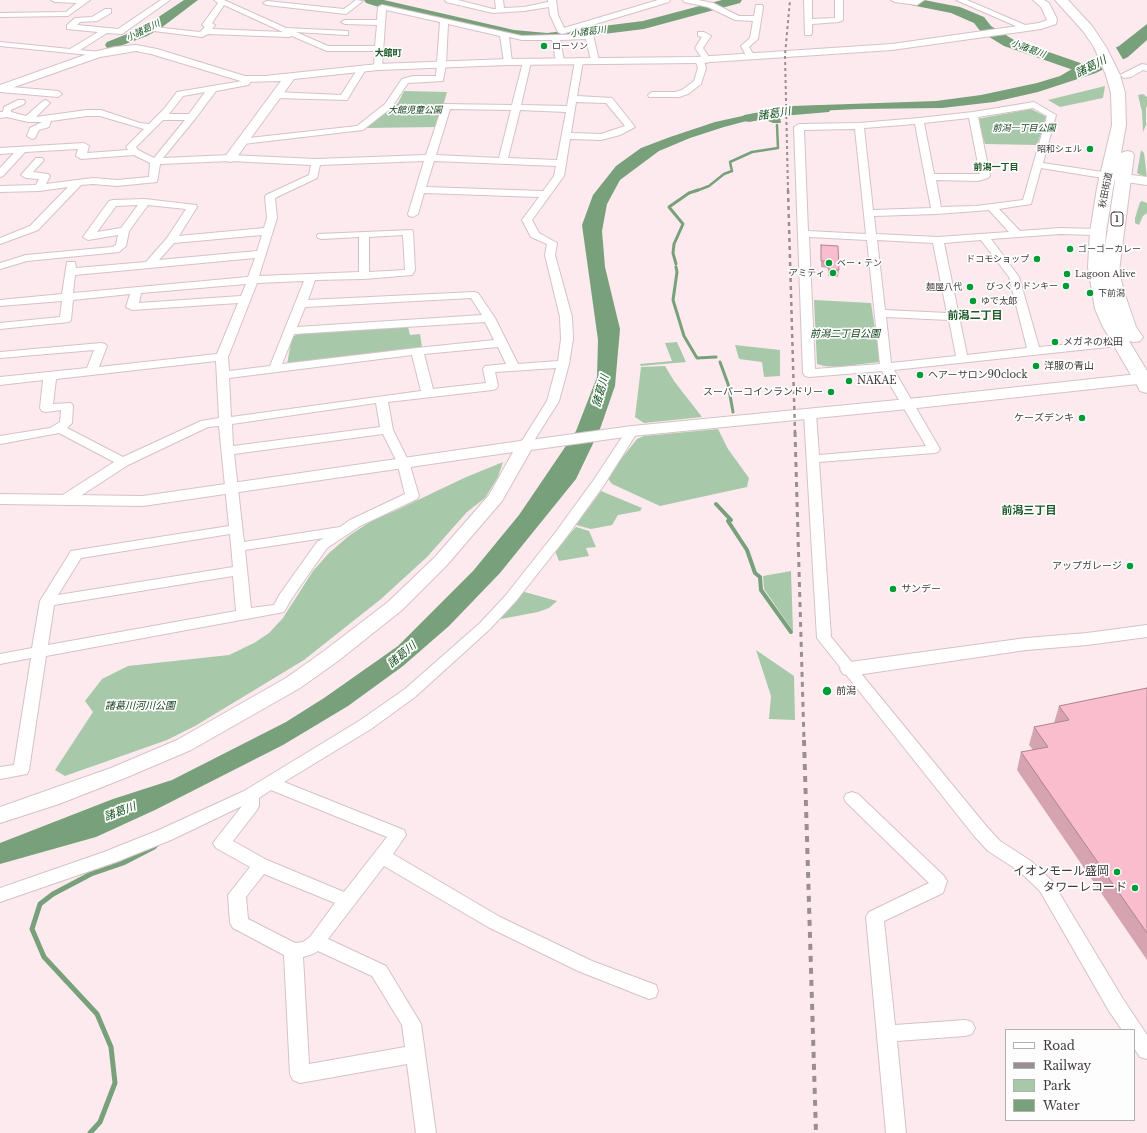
<!DOCTYPE html>
<meta charset="utf-8">
<style>
body{margin:0}
#map{position:relative;width:1147px;height:1133px;overflow:hidden;background:#fdeaef;font-family:"Libre Baskerville",serif}
canvas{display:block}
.legend{position:absolute;left:1005px;top:1029px;width:130px;height:92px;box-sizing:border-box;background:#fcfdfc;border:1px solid #b2afb0;margin:0;padding:5px 7px;list-style:none;font-size:12px;color:#423b3d}
.legend li{display:flex;align-items:center;gap:8px;height:20px}
.legend b{width:20px;border:1px solid #b2afb0}
</style>
<div id="map">
<canvas width="1147" height="1133"></canvas>
<ul class="legend">
<li><b style="height:5px;background:#fff"></b>Road</li>
<li><b style="height:5px;background:#9b8e92"></b>Railway</li>
<li><b style="height:11px;background:#a7c9a9"></b>Park</li>
<li><b style="height:11px;background:#78a17b"></b>Water</li>
</ul>
</div>
<script>
const g = document.querySelector('canvas').getContext('2d');
g.lineJoin = 'round';
function fill(path, color) {
  g.fillStyle = color;
  g.fill(path, 'evenodd');
}
function shape(rows) {
  const path = new Path2D();
  for (const r of rows) {
    path.moveTo(r[0], r[1]);
    for (let i = 2; i < r.length; i += 2) path.lineTo(r[i], r[i + 1]);
  }
  return path;
}
function stroke(path, color, width, dash) {
  g.strokeStyle = color;
  g.lineWidth = width;
  g.lineCap = dash ? 'butt' : 'round';
  g.setLineDash(dash || []);
  g.stroke(path);
}
function drawText(font, color, halo, rows, align = 'center') {
  g.font = font + ' "Libre Baskerville","Noto Sans JP",serif';
  g.lineWidth = 3.5;
  g.setLineDash([]);
  g.textBaseline = 'middle';
  g.strokeStyle = halo;
  g.fillStyle = color;
  for (const [text, x, y, turn = 0] of rows) {
    g.save();
    g.translate(x, y);
    g.rotate((+turn || 0) * Math.PI / 180);
    g.textAlign = isNaN(turn) ? turn : align;
    if (halo) g.strokeText(text, 0, 0);
    g.fillText(text, 0, 0);
    g.restore();
  }
}
fill(shape([
 [1105,86,1103,98,1060,107,1048,100],
 [404,91,447,92,437,127,364,128,398,103],
 [1143,94,1147,97,1147,106,1146,108,1146,125,1143,132,1142,112,1138,95],
 [1031,109,1047,117,1037,145,985,144,977,119],
 [1141,150,1144,153,1147,178,1137,173],
 [1142,201,1147,203,1147,213,1143,216,1139,225,1135,223,1135,218,1140,202],
 [814,300,871,303,880,362,836,367,824,366,817,364],
 [408,327,410,335,420,334,422,347,420,349,287,365,291,341,294,336,301,333],
 [677,342,686,362,641,366,640,364,672,361,665,343],
 [735,345,780,350,780,376,764,377,762,362,739,359],
 [665,366,674,381,702,417,644,423,635,417,641,367],
 [718,429,728,449,749,478,747,487,660,506,612,484,609,480,609,474,637,439,644,436],
 [503,462,498,477,485,498,467,512,427,557,381,599,304,660,195,726,167,740,65,776,55,770,93,712,85,701,102,679,128,666,229,655,254,643,269,633,283,618,313,571,329,553,350,535,373,520,397,510,464,478],
 [601,491,642,508,640,511,618,515,612,525,591,529,576,525],
 [576,527,589,531,596,547,586,548,589,556,559,561,555,551],
 [791,571,793,631,764,589,763,576],
 [521,591,557,601,549,608,538,612,496,620],
 [756,650,794,676,795,720,769,719,771,696]
]), '#a7c9a9');
fill(shape([
 [1147,24,1147,40,1128,57,1096,73,1038,92,994,102,942,108,859,109,793,112,792,106,936,101,981,95,1037,83,1060,76,1072,69,1062,65,1068,62,1079,65,1119,46],
 [779,108,781,123,773,123,766,120,765,117,758,118,724,127,690,138,659,151,620,180,607,204,602,231,605,267,620,329,615,386,600,429,576,479,500,573,449,626,403,666,348,706,283,745,155,810,96,837,0,864,0,843,113,799,172,780,286,722,324,698,398,646,473,571,519,515,576,431,597,377,598,340,582,225,593,195,616,166,641,148,670,137,715,122]
]), '#78a17b');
fill(shape([
 [1115,46,1124,61,1104,72,1095,56]
]), '#fdeaef');
stroke(shape([
 [696,191,709,186,724,174,732,171,730,162,752,152,778,148,777,125]
]), '#78a17b', 2.5);
stroke(shape([
 [676,264,673,253,674,244,683,224,669,207,689,193,698,190],
 [676,267,677,272,673,300,684,336,697,358,716,357],
 [720,362,728,384,733,412]
]), '#78a17b', 3);
stroke(shape([
 [716,504,731,520,728,521,747,550,755,573,760,577,761,590,791,632]
]), '#78a17b', 4);
stroke(shape([
 [90,1133,100,1122,115,1083,111,1047,97,1014,44,957,32,929,40,904,53,894,91,874,123,863,154,847,158,843]
]), '#78a17b', 5);
fill(shape([
 [184,0,198,0,161,28,147,36,112,49,107,48,105,45,107,42,137,30,151,22,184,0],
 [364,0,384,0,514,30,547,33,643,21,722,0,742,0,740,3,644,29,547,41,514,38,385,9,366,3,364,0],
 [899,0,924,0,960,7,984,17,991,26,1014,40,1092,67,1094,70,1092,73,1087,74,1082,73,1004,46,981,32,974,23,951,13,901,3,899,0],
 [824,105,829,106,831,109,829,112,782,116,749,122,744,121,742,118,744,115,782,108,824,105]
]), '#78a17b');
const minor = shape([
 [51,0,90,0,68,16,0,17,0,13,66,12,77,3,55,2,51,0],
 [161,0,170,0,122,34,107,33,80,50,100,52,101,54,100,56,0,46,0,42,70,49,98,32,67,29,67,25,75,18,92,17,105,9,111,9,111,13,97,21,80,22,77,25,118,29,161,0],
 [214,0,224,0,286,28,348,31,348,35,345,35,296,32,328,46,375,46,377,25,345,24,341,22,345,20,377,20,378,7,382,5,522,36,593,34,599,61,595,64,591,61,586,39,560,40,564,61,560,64,556,61,552,40,522,40,509,37,512,62,508,65,504,62,500,36,448,24,446,64,443,81,408,83,391,108,363,130,243,144,240,143,238,141,240,139,357,126,385,104,402,79,413,76,436,76,440,22,386,10,382,67,378,70,374,67,375,51,327,51,292,36,289,37,208,34,202,37,154,31,150,29,154,27,200,32,205,27,202,25,218,3,214,0],
 [224,5,283,32,212,29,215,25,212,23,224,5],
 [356,0,363,1,346,14,267,5,263,3,267,1,344,9,356,0],
 [445,0,458,0,493,9,496,9,495,0,503,0,504,8,524,7,548,2,548,0,556,0,558,15,564,28,658,0,670,0,669,2,562,34,558,32,550,15,549,7,524,11,493,13,446,2,445,0],
 [683,0,698,0,713,3,739,16,754,16,756,5,762,5,763,7,758,39,749,47,755,57,754,59,748,59,741,46,750,38,753,21,735,20,708,7,684,2,683,0],
 [804,0,812,0,812,19,835,18,835,0,843,0,843,20,839,22,812,24,812,33,811,35,805,35,804,0],
 [891,0,924,0,917,5,895,2,891,0],
 [956,0,967,0,1032,28,1028,30,1025,30,956,0],
 [698,32,704,32,711,36,703,48,711,60,707,63,704,61,706,68,701,84,688,94,679,97,649,97,648,95,652,92,675,92,682,90,694,81,698,68,695,60,696,58,702,58,695,48,702,37,698,36,698,32],
 [579,58,583,61,577,96,612,98,635,127,620,135,601,140,570,139,564,176,532,220,539,233,557,243,555,255,572,317,573,339,569,364,559,401,530,447,522,447,520,444,547,401,556,368,495,372,498,386,496,389,492,390,388,402,393,430,409,462,419,496,417,499,360,526,327,548,292,598,284,612,46,656,29,770,27,774,0,779,0,767,14,765,31,658,0,664,0,654,32,648,40,601,71,551,229,526,219,426,208,427,128,465,68,504,58,504,56,501,58,498,114,462,59,433,0,444,0,436,50,428,60,422,61,410,46,412,42,411,40,408,43,380,0,385,0,377,87,368,94,350,0,358,0,352,101,343,105,344,107,346,99,367,217,354,238,303,132,310,126,307,130,294,73,300,71,320,69,322,0,329,0,323,60,317,62,301,0,306,0,300,62,294,67,262,75,262,76,268,146,262,167,238,186,209,148,205,129,231,126,246,119,252,27,261,0,269,0,263,26,255,112,247,116,245,118,235,88,240,83,237,109,201,113,200,145,199,196,205,197,207,179,236,264,228,267,218,265,197,266,195,309,175,311,165,230,161,160,164,157,182,117,186,93,184,81,185,38,230,0,244,0,238,30,226,68,187,39,191,0,192,0,186,36,185,39,179,26,178,21,175,36,158,42,158,44,160,33,172,48,174,50,176,46,184,93,178,117,180,149,177,150,163,134,155,81,159,76,156,78,149,25,152,3,176,0,177,0,168,14,153,0,154,0,148,84,143,89,146,87,153,128,150,126,147,144,129,100,116,87,116,51,121,49,127,39,130,35,138,32,139,27,136,30,128,42,122,28,122,7,117,0,118,0,112,3,112,4,107,18,100,24,100,25,102,24,104,11,110,11,112,26,116,43,101,46,100,50,103,36,117,87,110,101,110,140,123,149,124,164,109,177,92,242,81,249,76,253,79,248,85,216,91,195,119,163,158,230,155,316,159,426,155,443,104,512,105,523,62,527,59,531,62,521,105,567,106,575,61,579,58],
 [205,92,189,114,169,114,183,96,205,92],
 [576,102,606,103,625,126,601,134,571,133,576,102],
 [450,109,511,110,499,158,436,155,450,109],
 [520,110,566,112,557,160,508,158,520,110],
 [163,120,185,120,154,158,138,150,136,147,163,120],
 [424,161,408,214,409,216,413,217,418,214,424,193,539,197,522,220,531,237,547,244,545,255,560,317,561,339,558,361,518,364,495,318,478,293,474,292,308,300,315,280,364,279,412,275,415,270,413,232,412,230,318,234,317,236,318,238,322,239,359,237,359,272,259,276,277,218,275,198,317,178,320,165,424,161],
 [434,161,556,166,554,176,543,191,426,187,434,161],
 [138,205,121,228,97,232,116,206,138,205],
 [262,235,257,251,159,260,174,243,262,235],
 [403,235,405,270,369,272,369,237,403,235],
 [255,258,248,277,73,293,75,275,255,258],
 [304,281,270,366,229,371,228,357,257,283,304,281],
 [246,284,241,296,139,303,141,293,246,284],
 [471,298,482,315,297,327,305,307,471,298],
 [485,322,494,340,417,348,282,364,294,334,485,322],
 [498,347,506,364,485,366,483,369,486,383,433,389,424,354,498,347],
 [412,355,421,391,231,417,229,378,412,355],
 [216,361,219,418,201,421,123,457,67,428,72,423,73,406,71,403,53,404,56,379,216,361],
 [376,403,380,427,233,446,232,424,376,403],
 [383,434,397,462,405,494,350,520,340,527,244,542,234,454,383,434],
 [230,534,233,567,58,595,81,558,230,534],
 [324,538,317,542,280,594,274,605,251,608,245,550,324,538],
 [233,576,236,611,48,645,54,605,233,576],
 [1142,64,1147,65,1147,71,1143,70,1131,77,1124,78,1120,75,1142,64],
 [362,66,366,69,347,100,276,98,272,95,276,92,341,95,359,67,362,66],
 [0,86,58,91,62,94,58,97,0,92,0,86],
 [1034,102,1056,115,1043,163,1109,173,1114,176,1109,179,1041,168,1031,204,999,209,1020,231,1060,228,1098,229,1103,232,1098,235,1060,234,991,239,1019,277,1039,347,1108,341,1112,342,1114,344,1112,346,1108,347,894,370,940,449,938,452,934,453,819,462,831,637,987,827,1000,841,1031,861,1052,881,1123,999,1147,1035,1147,1059,1140,1057,1134,1048,1134,1030,1122,1030,1109,1011,1040,891,1019,871,988,851,975,837,817,638,804,414,806,411,810,410,814,411,816,414,819,455,926,446,882,371,809,377,805,376,803,373,794,127,799,124,859,123,919,118,973,112,1034,102],
 [1033,108,1047,116,1023,200,976,206,941,207,936,180,978,181,988,178,990,176,978,117,1033,108],
 [969,118,980,174,934,174,924,123,969,118],
 [915,124,931,208,873,210,864,128,915,124],
 [855,129,866,234,808,231,804,130,855,129],
 [989,210,1009,232,938,237,876,234,874,216,937,214,989,210],
 [809,237,867,240,880,364,815,369,809,237],
 [877,240,933,243,947,313,885,310,877,240],
 [981,240,1009,277,1027,348,967,355,944,243,981,240],
 [886,317,949,320,956,356,891,363,886,317],
 [632,427,636,428,638,431,604,485,565,539,516,601,490,629,415,697,371,729,284,782,404,830,406,835,393,854,500,917,592,961,656,985,658,991,656,997,649,999,578,971,488,927,384,866,328,939,386,966,421,1024,436,1133,416,1133,407,1064,300,1083,293,1080,290,1074,284,955,233,928,230,923,228,895,250,867,216,848,213,843,242,806,171,840,116,862,0,902,0,888,104,852,159,830,244,791,359,721,405,689,480,623,506,595,555,533,593,481,628,428,632,427],
 [271,790,387,837,344,892,267,860,233,841,257,810,259,806,259,798,271,790],
 [264,874,335,903,310,937,303,942,295,943,248,919,246,897,264,874],
 [318,951,372,976,402,1025,405,1047,309,1064,303,957,313,954,318,951],
 [852,792,858,794,944,876,947,881,943,893,884,921,895,1025,965,1020,972,1022,975,1028,972,1034,965,1036,897,1041,906,1133,886,1133,866,917,869,912,929,883,846,802,844,798,846,794,852,792]
]);
const tertiary = shape([
 [1033,0,1044,0,1049,3,1057,19,1056,24,1041,29,892,50,696,63,508,65,378,70,294,79,234,161,230,162,226,161,224,158,281,81,244,82,151,54,136,51,100,57,0,92,0,85,93,52,115,47,136,45,157,49,245,76,265,76,378,64,508,59,696,57,892,44,1039,23,1047,20,1041,7,1033,0],
 [1109,172,1147,177,1147,185,1105,179,1103,176,1105,173,1109,172],
 [1147,373,1147,383,908,409,632,436,531,450,502,501,447,565,402,610,338,661,300,688,191,750,125,778,59,804,0,823,0,807,111,768,177,740,286,678,324,651,388,602,435,557,489,495,513,452,143,506,0,504,0,494,143,496,520,441,526,439,530,440,632,426,908,399,1147,373],
 [1147,625,1147,637,1087,645,1026,650,850,676,843,674,840,669,843,664,850,662,1026,638,1087,633,1147,625]
]);
const primary = shape([
 [1055,0,1068,0,1092,26,1106,47,1120,75,1125,93,1126,125,1121,153,1127,151,1132,152,1134,155,1119,271,1124,292,1136,327,1143,337,1140,341,1134,342,1129,341,1147,371,1147,393,1140,391,1138,387,1103,327,1095,309,1088,267,1090,232,1097,188,1112,125,1111,93,1106,75,1094,47,1083,31,1055,0],
 [1117,168,1107,234,1105,247,1106,232,1113,188,1117,168]
]);
stroke(minor, '#d5c2c7', 2);
stroke(tertiary, '#d5c2c7', 2);
stroke(primary, '#d5c2c7', 2);
fill(minor, '#fff');
fill(tertiary, '#fff');
fill(primary, '#fff');
stroke(shape([
 [788,191,785,55,790,0]
]), '#9b8e92', 2, [3, 3]);
stroke(shape([
 [788,190,795,433]
]), '#9b8e92', 2.5, [4, 4]);
stroke(shape([
 [795,432,804,741]
]), '#9b8e92', 3, [5, 5]);
stroke(shape([
 [804,740,816,1133]
]), '#9b8e92', 4, [6, 6]);
fill(shape([
 [821,245,839,270,838,277,828,276,828,268,821,267],
 [1147,688,1147,960,1017,770,1021,752,1033,750,1029,745,1034,727,1054,723,1059,706]
]), '#d6a3b1');
const building = shape([
 [821,245,838,246,839,270,828,269,829,261,821,261,821,245],
 [1147,688,1147,933,1021,752,1048,747,1034,727,1069,720,1059,706,1147,688]
]);
fill(building, '#f9bdce');
stroke(building, '#ae8490', 1);
for (const [x, y, r, color] of [
 [544,46,4,"#009b35"],
 [1090,149,4,"#009b35"],
 [1070,249,4,"#009b35"],
 [1037,259,4,"#009b35"],
 [829,263,4,"#009b35"],
 [833,273,4,"#009b35"],
 [1067,274,4,"#009b35"],
 [1066,286,4,"#009b35"],
 [970,287,4,"#009b35"],
 [1090,293,4,"#009b35"],
 [973,301,4,"#009b35"],
 [1055,342,4,"#009b35"],
 [1036,366,4,"#009b35"],
 [920,375,4,"#009b35"],
 [849,381,4,"#009b35"],
 [831,392,4,"#009b35"],
 [1082,418,4,"#009b35"],
 [1130,566,4,"#009b35"],
 [893,589,4,"#009b35"],
 [827,691,5,"#009b35"],
 [1117,872,4,"#009b35"],
 [1135,888,4,"#009b35"]
]) {
  const dot = new Path2D();
  dot.arc(x, y, r, 0, 2 * Math.PI);
  g.fillStyle = color;
  g.fill(dot);
  stroke(dot, '#fcfdfc', 1.5);
}
drawText('italic 9px', '#175422', '#fcfdfc', [
 ["小諸葛川",143,31,-26],
 ["小諸葛川",588,32,-7],
 ["小諸葛川",1028,49,20]
]);
drawText('9px', '#423b3d', '#fcfdfc', [
 ["ローソン",552,46],
 ["昭和シェル",1082,149,"right"],
 ["ゴーゴーカレー",1078,249],
 ["ドコモショップ",1029,259,"right"],
 ["ベー・テン",837,263],
 ["アミティ",825,273,"right"],
 ["Lagoon Alive",1075,274],
 ["びっくりドンキー",1058,286,"right"],
 ["麺屋八代",962,287,"right"],
 ["下前潟",1098,293],
 ["ゆで太郎",981,301]
], 'left');
drawText('bold 9px', '#1e5a28', '#fcfdfc', [
 ["大館町",388,53],
 ["前潟一丁目",996,167]
]);
drawText('italic 9px', '#0e3c17', '#fcfdfc', [
 ["大館児童公園",415,110],
 ["前潟一丁目公園",1024,128]
]);
drawText('9px', '#423b3d', '#fcfdfc', [
 ["秋田街道",1106,190,-79]
]);
for (const [x, y, w] of [
 [1117,219,12]
]) {
  const box = new Path2D();
  box.roundRect(x - w / 2, y - 7, w, 14, 3);
  g.fillStyle = '#fcfdfc';
  g.fill(box);
  stroke(box, '#423b3d', 1);
}
drawText('bold 9px', '#423b3d', null, [
 ["1",1117,219]
]);
drawText('italic 10px', '#0e3c17', '#fcfdfc', [
 ["前潟二丁目公園",845,334],
 ["諸葛川河川公園",140,706]
]);
drawText('10px', '#423b3d', '#fcfdfc', [
 ["メガネの松田",1063,342],
 ["洋服の青山",1044,366],
 ["ヘアーサロン90clock",928,375],
 ["NAKAE",857,381],
 ["スーパーコインランドリー",823,392,"right"],
 ["ケーズデンキ",1074,418,"right"],
 ["アップガレージ",1122,566,"right"],
 ["サンデー",901,589],
 ["前潟",836,691]
], 'left');
drawText('italic 11px', '#175422', '#fcfdfc', [
 ["諸葛川",1091,67,-27],
 ["諸葛川",774,114,-9],
 ["諸葛川",601,391,-74],
 ["諸葛川",402,655,-40],
 ["諸葛川",120,812,-21]
]);
drawText('bold 11px', '#1e5a28', '#fcfdfc', [
 ["前潟二丁目",975,316],
 ["前潟三丁目",1029,511]
]);
drawText('12px', '#423b3d', '#fcfdfc', [
 ["イオンモール盛岡",1109,872],
 ["タワーレコード",1127,888]
], 'right');
</script>
